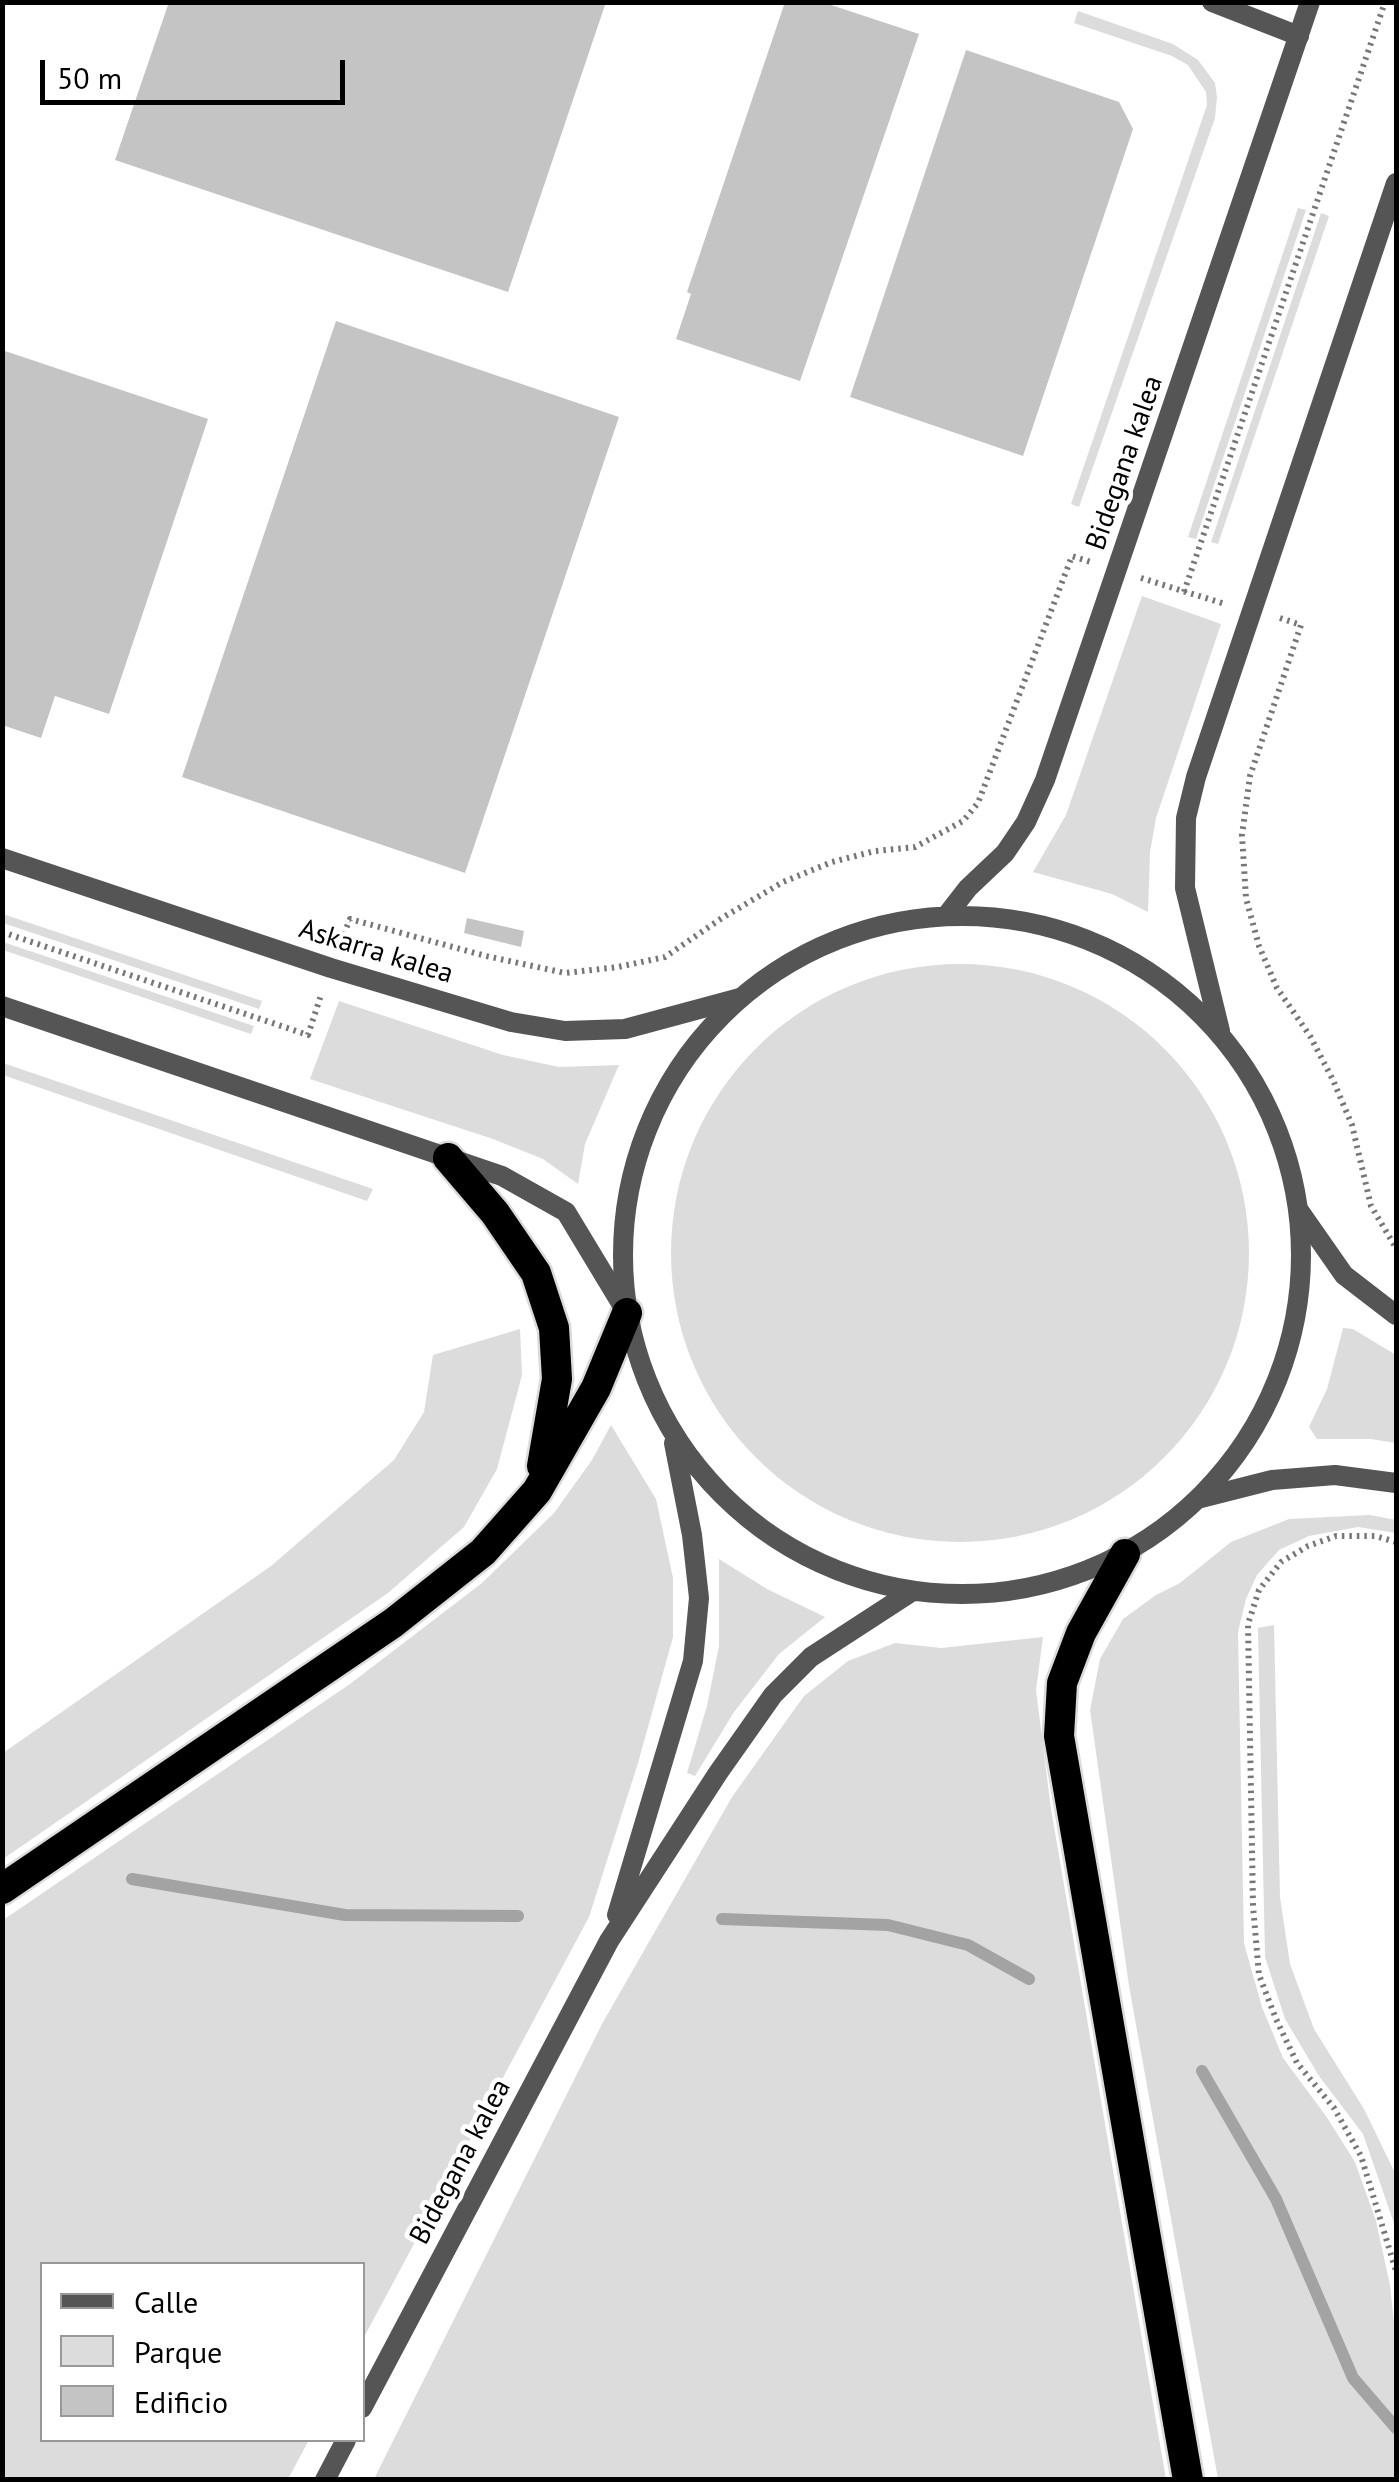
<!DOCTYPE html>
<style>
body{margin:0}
#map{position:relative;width:1399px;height:2482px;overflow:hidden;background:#fff;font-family:"PT Sans",sans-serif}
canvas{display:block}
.frame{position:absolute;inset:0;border:5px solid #000;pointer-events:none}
.legend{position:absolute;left:40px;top:2262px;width:325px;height:180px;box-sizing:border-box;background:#fff;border:2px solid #999;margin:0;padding:12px 18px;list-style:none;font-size:30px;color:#000}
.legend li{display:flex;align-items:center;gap:20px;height:50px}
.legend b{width:50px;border:2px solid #999}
.scale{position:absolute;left:40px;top:60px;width:305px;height:45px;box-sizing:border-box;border:5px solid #000;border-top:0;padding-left:12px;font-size:30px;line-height:35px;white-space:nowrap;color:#000;-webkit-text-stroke:8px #fff;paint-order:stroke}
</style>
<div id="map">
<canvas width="1399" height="2482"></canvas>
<div class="frame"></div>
<ul class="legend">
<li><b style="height:12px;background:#555"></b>Calle</li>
<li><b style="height:28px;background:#dcdcdc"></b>Parque</li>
<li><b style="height:28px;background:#c4c4c4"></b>Edificio</li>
</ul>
<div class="scale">50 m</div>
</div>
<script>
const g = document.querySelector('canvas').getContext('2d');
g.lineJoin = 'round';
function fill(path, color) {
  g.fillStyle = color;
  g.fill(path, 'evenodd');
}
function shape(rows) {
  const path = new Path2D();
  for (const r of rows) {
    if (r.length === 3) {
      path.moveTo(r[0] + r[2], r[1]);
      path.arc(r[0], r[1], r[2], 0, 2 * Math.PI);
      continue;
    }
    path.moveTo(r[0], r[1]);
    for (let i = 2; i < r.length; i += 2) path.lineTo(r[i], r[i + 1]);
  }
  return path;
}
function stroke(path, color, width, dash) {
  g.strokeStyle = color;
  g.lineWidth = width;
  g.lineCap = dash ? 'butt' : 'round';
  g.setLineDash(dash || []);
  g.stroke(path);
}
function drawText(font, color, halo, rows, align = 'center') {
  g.font = font + ' "PT Sans",sans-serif';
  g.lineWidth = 9;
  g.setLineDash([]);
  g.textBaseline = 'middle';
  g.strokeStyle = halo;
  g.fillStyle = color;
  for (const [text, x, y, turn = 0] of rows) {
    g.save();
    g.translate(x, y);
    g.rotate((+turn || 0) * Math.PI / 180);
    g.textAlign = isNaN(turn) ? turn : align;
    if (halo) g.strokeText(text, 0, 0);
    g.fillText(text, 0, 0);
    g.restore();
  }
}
fill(shape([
 [1078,11,1173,44,1198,60,1215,83,1217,97,1215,118,1079,507,1071,504,1207,105,1206,92,1188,65,1172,56,1074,23],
 [1298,208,1306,210,1196,539,1188,537],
 [1321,213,1329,216,1218,544,1211,542],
 [1142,596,1221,624,1156,818,1150,852,1148,912,1112,894,1033,872,1066,815],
 [3,914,262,1001,259,1009,3,923],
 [3,942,254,1026,251,1034,3,950],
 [960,1253,289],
 [339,1001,503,1055,559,1067,619,1065,585,1144,578,1184,543,1159,493,1139,310,1079],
 [3,1063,373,1189,367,1201,3,1075],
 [1343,1328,1353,1329,1396,1355,1396,1443,1371,1439,1317,1439,1309,1427,1327,1389],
 [520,1329,522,1375,497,1469,464,1527,388,1593,3,1859,3,1753,271,1566,394,1460,424,1412,433,1355],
 [611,1425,656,1499,673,1578,673,1637,638,1763,589,1917,363,2339,362,2264,42,2264,42,2440,309,2440,288,2479,3,2479,3,1920,350,1684,482,1583,554,1513,592,1460],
 [1370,1515,1396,1520,1396,1533,1358,1527,1309,1536,1279,1550,1257,1575,1246,1599,1238,1632,1244,1943,1262,2007,1283,2058,1326,2116,1355,2162,1376,2221,1390,2285,1396,2341,1396,2479,1218,2479,1129,1986,1090,1710,1100,1659,1123,1619,1156,1595,1180,1583,1231,1542,1289,1519],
 [719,1559,767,1589,825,1617,779,1654,734,1712,695,1776,687,1773,707,1706,719,1646],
 [1274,1625,1280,1897,1290,1964,1314,2029,1364,2109,1396,2175,1396,2229,1363,2134,1319,2076,1285,2019,1265,1957,1258,1628],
 [1043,1637,1036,1690,1051,1809,1166,2479,374,2479,602,2024,732,1797,804,1696,848,1661,895,1643,941,1648]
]), '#dcdcdc');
stroke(shape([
 [132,1879,345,1915,518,1916],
 [722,1919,888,1925,968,1945,1029,1979],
 [1202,2071,1276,2199,1353,2378,1396,2428]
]), '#a3a3a3', 12);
fill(shape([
 [169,2,606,2,508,292,115,160],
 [785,2,822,2,919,34,800,381,676,339,691,294,687,292],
 [966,50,1119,102,1133,129,1023,456,850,397],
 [336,321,619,417,465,873,182,777],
 [2,350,208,419,109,714,55,696,41,738,2,725],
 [467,918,524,931,521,947,464,933]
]), '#c4c4c4');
const motorway = shape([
 [448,1158,495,1213,536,1273,554,1328,557,1379,542,1466],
 [1125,1554,1081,1633,1062,1683,1059,1736,1188,2480],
 [2,1889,393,1623,483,1552,537,1491,596,1388,627,1313]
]);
stroke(motorway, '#dbdbdb', 35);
stroke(shape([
 [1141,578,1225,604],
 [1184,592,1385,2],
 [1280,618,1301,625,1250,776,1242,835,1246,898,1259,946,1277,988,1310,1036,1333,1080,1352,1125,1371,1206,1396,1248],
 [2,932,308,1035,321,995],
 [341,941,350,919,486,956,565,973,618,967,665,957,722,918,783,882,832,862,875,851,915,847,963,821,978,803,1072,556,1091,562],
 [1396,1542,1375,1536,1336,1536,1308,1546,1281,1562,1259,1590,1248,1624,1253,1906,1259,1975,1276,2019,1297,2063,1334,2108,1361,2156,1396,2271]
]), '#777', 6, [2.5, 5]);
stroke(shape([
 [1212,2,1299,36],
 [2,858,331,968,511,1022,565,1031,625,1029,740,998],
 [2,1006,502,1176,566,1212,627,1313],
 [1300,1212,1344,1275,1396,1315],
 [1201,1498,1272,1480,1335,1475,1396,1483]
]), '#555', 20);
stroke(shape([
 [947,915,968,888,1005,853,1026,822,1045,780,1310,2],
 [962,1255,339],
 [1220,1031,1185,888,1186,818,1196,777,1396,183],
 [617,1915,693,1661,699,1598,692,1535,674,1443],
 [362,2408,609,1941,718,1773,773,1695,811,1657,911,1592],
 [325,2480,346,2440]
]), '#555', 20);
stroke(motorway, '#000', 30);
drawText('28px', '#000', '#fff', [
 ["Bidegana kalea",1125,463,-71],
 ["Askarra kalea",376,952,17],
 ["Bidegana kalea",461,2162,-62]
]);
</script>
